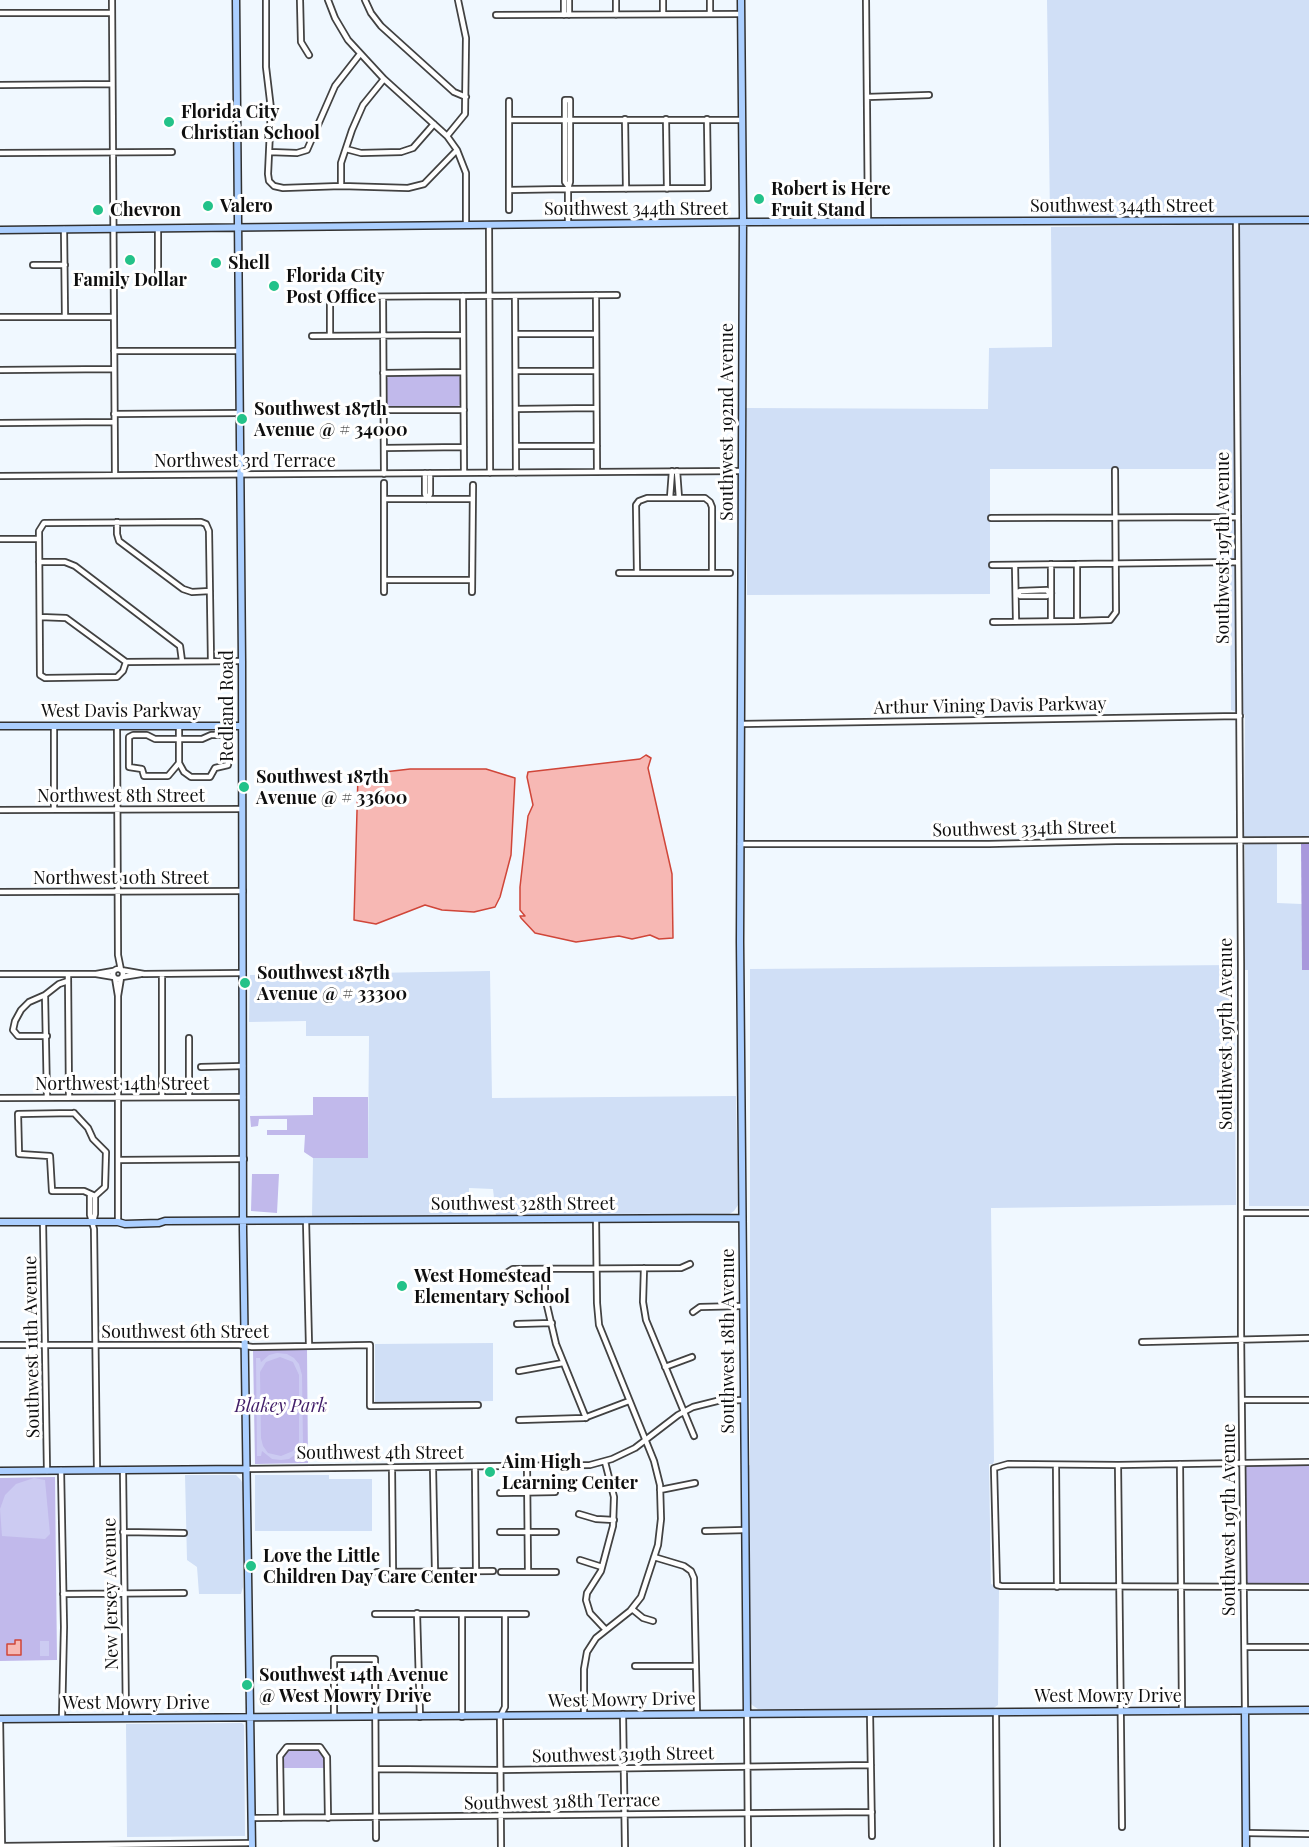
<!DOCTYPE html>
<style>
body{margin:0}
canvas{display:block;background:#f0f8ff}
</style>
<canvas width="1309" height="1847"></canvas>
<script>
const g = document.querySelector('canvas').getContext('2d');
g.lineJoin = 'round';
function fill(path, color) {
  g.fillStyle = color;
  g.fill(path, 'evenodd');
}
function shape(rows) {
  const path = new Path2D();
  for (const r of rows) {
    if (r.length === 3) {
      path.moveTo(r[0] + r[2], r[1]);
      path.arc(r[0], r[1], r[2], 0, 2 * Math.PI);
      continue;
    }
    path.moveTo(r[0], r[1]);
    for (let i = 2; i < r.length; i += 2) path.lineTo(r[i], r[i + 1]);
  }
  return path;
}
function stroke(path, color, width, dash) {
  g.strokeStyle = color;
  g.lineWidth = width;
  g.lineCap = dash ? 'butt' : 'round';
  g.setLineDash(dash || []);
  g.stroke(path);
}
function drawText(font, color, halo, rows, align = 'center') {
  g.font = font + ' "Playfair Display",serif';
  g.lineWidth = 6;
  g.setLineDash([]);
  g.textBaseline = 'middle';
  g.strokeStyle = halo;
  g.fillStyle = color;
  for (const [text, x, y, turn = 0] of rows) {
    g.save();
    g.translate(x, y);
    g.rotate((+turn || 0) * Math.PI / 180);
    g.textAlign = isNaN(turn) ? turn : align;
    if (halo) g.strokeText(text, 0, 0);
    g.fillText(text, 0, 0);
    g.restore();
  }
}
fill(shape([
 [1047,0,1309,0,1309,216,1050,217],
 [1309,223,1309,837,1244,838,1245,715,1231,710,1229,469,990,469,990,594,747,595,746,408,988,409,989,348,1052,347,1051,227],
 [1245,843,1277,843,1277,903,1302,904,1302,969,1309,970,1309,1206,1249,1206,1248,970,1244,970],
 [1234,965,1236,1205,991,1208,994,1461,993,1464,989,1464,991,1584,999,1587,998,1705,992,1709,764,1710,758,1709,752,1705,749,1699,746,1466,750,1465,750,969],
 [490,971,492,1098,736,1096,738,1205,734,1211,728,1215,496,1216,493,1189,469,1188,468,1217,312,1216,313,1158,368,1158,369,1036,306,1036,306,1021,249,1022,250,975],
 [493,1343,493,1401,375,1403,375,1344],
 [185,1475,236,1475,241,1480,243,1484,243,1587,241,1594,199,1594,197,1567,187,1560],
 [255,1475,329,1475,329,1479,372,1479,372,1531,255,1531],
 [242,1723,244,1725,245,1836,127,1837,126,1724]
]), '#d0dff6');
fill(shape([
 [391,375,455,375,459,376,462,382,460,405,456,407,392,408,385,403,386,379],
 [313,1097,368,1097,368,1158,313,1158,304,1152,305,1135,267,1135,267,1130,287,1130,287,1119,259,1119,258,1126,251,1127,250,1116,313,1115],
 [252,1174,279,1174,277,1213,251,1211],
 [307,1349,308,1463,255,1464,253,1350],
 [1309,1464,1309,1587,1250,1586,1247,1582,1245,1468,1247,1465],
 [55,1477,57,1660,0,1661,0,1478],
 [287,1748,320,1748,327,1757,326,1768,281,1768,281,1756]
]), '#c1b9eb');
fill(shape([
 [1301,842,1309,842,1309,970,1302,970]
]), '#a898dc');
fill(shape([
 [277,1353,287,1354,294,1358,299,1364,302,1375,303,1443,296,1454,289,1459,281,1460,272,1459,262,1451,261,1456,257,1456,256,1358,260,1358,261,1362,269,1355],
 [280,1357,293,1362,299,1375,299,1442,293,1451,281,1456,268,1453,263,1446,261,1438,260,1372,266,1362],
 [34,1478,45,1480,50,1534,45,1539,2,1536,0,1509,5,1495,16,1484],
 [40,1641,49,1641,49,1656,40,1656]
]), '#cccbf2');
const water = shape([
 [646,755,651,758,648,768,672,874,673,938,659,939,650,935,632,939,619,936,576,942,535,933,521,918,520,916,525,916,520,910,520,887,528,816,533,805,527,777,528,772,640,759,646,755],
 [410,769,486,769,515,778,511,855,500,897,495,907,474,912,442,910,425,905,376,924,354,920,358,775,410,769],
 [15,1640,21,1640,21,1655,7,1655,7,1644,15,1644,15,1640]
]);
fill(water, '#f7b8b4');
stroke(water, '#d04639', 1.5);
const street = shape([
 [112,0,115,475],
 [266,0,266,67,271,109,268,174,269,181,274,186,283,188,341,186,408,188,424,184,457,150],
 [300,0,301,42,309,55],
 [328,0,335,18,348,40,384,79,447,136,457,150,466,173,466,225],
 [365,0,371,13,381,26,454,92,466,97],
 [564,0,564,15],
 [569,0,569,15],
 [616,0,616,15],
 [663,0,663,14],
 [710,0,710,14],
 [866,0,868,221],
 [0,13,112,13],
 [496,15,741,14],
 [0,85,112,84],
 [867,97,929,95],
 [509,101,509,210],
 [625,119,626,189],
 [666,119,667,189],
 [509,120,742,120],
 [447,136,465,114,466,38,458,0],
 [346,149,361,153,401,152,413,148,434,124],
 [269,152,297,153,307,150,335,86,360,54],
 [0,153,172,152],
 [341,186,341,163,352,130,363,105,384,79],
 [509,190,568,189,570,182,570,100,565,100,565,182,568,186],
 [1236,221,1241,963,1241,1332,1245,1710],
 [568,224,568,189,708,188,707,119],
 [489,225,490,473],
 [64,229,65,317],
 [33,265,65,265],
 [158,274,158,229],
 [596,295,597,472],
 [463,296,464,473],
 [515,296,516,473],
 [312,297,617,295],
 [383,297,384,474],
 [0,317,114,317],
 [516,334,596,334],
 [312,336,463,335],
 [330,336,330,297],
 [114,351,238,351],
 [0,370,114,369],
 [516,371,596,371],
 [383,373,463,372],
 [516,409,596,408],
 [383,410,464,410],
 [114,414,239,413],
 [0,423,114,422],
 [516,446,597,446],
 [384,448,464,447],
 [677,471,679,498],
 [425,473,425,494,427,499,430,494,430,473],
 [0,476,742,471],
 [384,483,384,592],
 [670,498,672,471],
 [384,499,472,499],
 [991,518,1238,517],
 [117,522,117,534,119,541,183,589,192,592,210,591],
 [0,539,39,539],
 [39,562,65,562,75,566,180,646,182,661],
 [1051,564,1051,621],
 [1077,564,1238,562],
 [992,565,1077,564,1077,621,993,622],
 [1015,565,1016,621],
 [619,573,730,573],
 [637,573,636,505,639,501,647,498,705,498,710,502,712,507,712,573],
 [384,580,472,580],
 [472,592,473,485],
 [1016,593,1020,591,1047,590,1049,593],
 [1018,593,1020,596,1047,596,1051,593],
 [40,617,66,618,126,662,242,661],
 [1077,621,1110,620,1116,612,1115,470],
 [126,662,123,671,117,677,45,678,40,675,39,531,44,523,201,522,206,524,209,531,211,661],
 [741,724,1240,716],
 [54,726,54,810],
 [117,726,118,955,121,970],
 [179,726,179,763,184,772,191,777,210,777,215,768,228,765,230,745,228,739,224,735,211,735,202,739,155,739,147,735,133,735,129,737,129,767,142,769,144,776,168,776,179,763],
 [0,810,242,809],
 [740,844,989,844,1116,841,1309,840],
 [0,892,243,891],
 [118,974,5],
 [121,970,144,974,243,973],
 [0,974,96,974,114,977],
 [68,974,69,1097],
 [96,974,113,971],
 [162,974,162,1097],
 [122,977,141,974],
 [115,978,118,996],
 [45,995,47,1097],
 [47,1036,18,1036,13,1030,15,1021,21,1010,29,1002,45,995,59,984,68,981],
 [189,1038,189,1097],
 [201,1067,243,1066],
 [0,1098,243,1097],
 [74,1113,88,1128,93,1139,106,1152,105,1187,95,1196,84,1191,52,1191,50,1156,19,1154,18,1114,74,1113],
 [118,1160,244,1159],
 [90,1195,90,1215,94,1229,97,1470],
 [1241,1213,1309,1213],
 [306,1220,309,1345],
 [43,1222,47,1471],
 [93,1222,95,1214,95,1196],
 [118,1222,118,996,121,978],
 [644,1268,643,1302,646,1320,694,1436],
 [545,1269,545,1297,556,1344,586,1418],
 [505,1274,513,1269,681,1268,690,1264],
 [693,1312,700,1307,742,1306],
 [517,1324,552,1323],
 [1142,1342,1309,1338],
 [0,1345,239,1345,252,1347,370,1345,370,1406,478,1405],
 [665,1367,692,1357],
 [519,1371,563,1363],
 [1243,1400,1309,1400],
 [519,1420,584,1418,629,1401],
 [605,1462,614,1497,613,1526,601,1571,587,1593,586,1600,590,1613,606,1630],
 [1180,1464,1182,1710],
 [1056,1465,1057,1587],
 [1118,1465,1008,1464,994,1468,997,1585,1001,1586,1309,1587],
 [475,1467,476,1571],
 [527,1467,528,1571],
 [392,1468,393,1572],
 [433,1468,435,1571],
 [247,1469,590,1465,612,1459,635,1448,678,1415,693,1407,717,1401,743,1400],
 [61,1470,64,1627,62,1718],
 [123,1470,126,1718],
 [660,1490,695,1483],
 [500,1493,555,1492],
 [579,1514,596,1519,614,1520],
 [705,1531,745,1530],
 [123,1532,184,1533],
 [500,1532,556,1532],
 [654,1557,684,1566,691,1571,694,1578,697,1714],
 [580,1560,602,1567],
 [377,1572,493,1571],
 [501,1572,556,1572],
 [63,1594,184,1593],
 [632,1609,643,1618,653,1621],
 [417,1613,420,1717],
 [375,1614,526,1614],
 [462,1614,462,1717],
 [1245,1647,1309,1647],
 [635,1666,696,1666],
 [996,1712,997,1847],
 [870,1713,872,1836],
 [623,1714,625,1847],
 [747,1714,748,1847],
 [584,1715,584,1669,587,1652,596,1638,630,1611,641,1597,658,1545,661,1519,660,1485,654,1461,599,1325,597,1303,596,1219],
 [334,1717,334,1659,375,1659,376,1838],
 [0,1719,2,1847],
 [376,1769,499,1770,871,1765],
 [252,1818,872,1812],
 [281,1818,280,1756,287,1747,320,1747,327,1757,328,1818],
 [1122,1827,1118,1465,1309,1462],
 [1246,1833,1309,1834],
 [2,1846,252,1843],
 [501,1847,500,1717,505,1707,505,1614]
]);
const secondary = shape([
 [236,0,242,661,243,1230,252,1847],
 [741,0,743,215,740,941,747,1714],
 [0,230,752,222,1309,220],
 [0,726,242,726],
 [0,1222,118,1222,125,1224,159,1223,165,1221,741,1218],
 [0,1471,247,1469],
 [1245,1710,1246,1847],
 [0,1719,1309,1710]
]);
stroke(street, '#424242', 8);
stroke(secondary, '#313131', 9);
stroke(street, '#fff', 4.5);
stroke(secondary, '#abcfff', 6);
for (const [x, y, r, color] of [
 [169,122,6,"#23c289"],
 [759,199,6,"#23c289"],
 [208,206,6,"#23c289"],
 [98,210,6,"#23c289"],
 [130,260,6,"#23c289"],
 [216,263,6,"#23c289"],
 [274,286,6,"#23c289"],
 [242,419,6,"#23c289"],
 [244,787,6,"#23c289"],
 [245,983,6,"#23c289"],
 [402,1286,6,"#23c289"],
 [490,1472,6,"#23c289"],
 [251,1566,6,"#23c289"],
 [247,1685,6,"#23c289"]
]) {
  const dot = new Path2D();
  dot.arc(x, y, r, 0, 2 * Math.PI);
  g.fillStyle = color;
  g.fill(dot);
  stroke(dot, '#fff', 2);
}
drawText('bold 18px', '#0f0f0f', '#fff', [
 ["Florida City",181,112],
 ["Christian School",181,133],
 ["Robert is Here",771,189],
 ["Fruit Stand",771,210],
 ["Valero",220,206],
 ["Chevron",110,210],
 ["Shell",228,263],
 ["Florida City",286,276],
 ["Post Office",286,297],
 ["Family Dollar",130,280,"center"],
 ["Southwest 187th",254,409],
 ["Avenue @ # 34000",254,430],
 ["Southwest 187th",256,777],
 ["Avenue @ # 33600",256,798],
 ["Southwest 187th",257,973],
 ["Avenue @ # 33300",257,994],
 ["West Homestead",414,1276],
 ["Elementary School",414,1297],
 ["Aim High",502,1462],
 ["Learning Center",502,1483],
 ["Love the Little",263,1556],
 ["Children Day Care Center",263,1577],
 ["Southwest 14th Avenue",259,1675],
 ["@ West Mowry Drive",259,1696]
], 'left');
drawText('18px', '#0f0f0f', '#fff', [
 ["Southwest 344th Street",1122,206],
 ["Southwest 344th Street",636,209],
 ["Southwest 192nd Avenue",727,422,-90],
 ["Northwest 3rd Terrace",245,461],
 ["Southwest 197th Avenue",1223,548,-90],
 ["Redland Road",227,706,-90],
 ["Arthur Vining Davis Parkway",990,706,-1],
 ["West Davis Parkway",121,711],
 ["Northwest 8th Street",121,796],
 ["Southwest 334th Street",1024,829,-1],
 ["Northwest 10th Street",121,878],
 ["Southwest 197th Avenue",1226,1034,-90],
 ["Northwest 14th Street",122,1084],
 ["Southwest 328th Street",523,1204],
 ["Southwest 6th Street",185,1332],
 ["Southwest 18th Avenue",728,1341,-90],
 ["Southwest 11th Avenue",32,1347,-91],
 ["Southwest 4th Street",380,1453],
 ["Southwest 197th Avenue",1229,1520,-90],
 ["New Jersey Avenue",111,1594,-91],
 ["West Mowry Drive",1108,1696],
 ["West Mowry Drive",622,1700,-1],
 ["West Mowry Drive",136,1703],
 ["Southwest 319th Street",623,1755,-1],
 ["Southwest 318th Terrace",562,1802,-1]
]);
drawText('italic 18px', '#411d68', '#fff', [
 ["Blakey Park",281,1406]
]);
</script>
